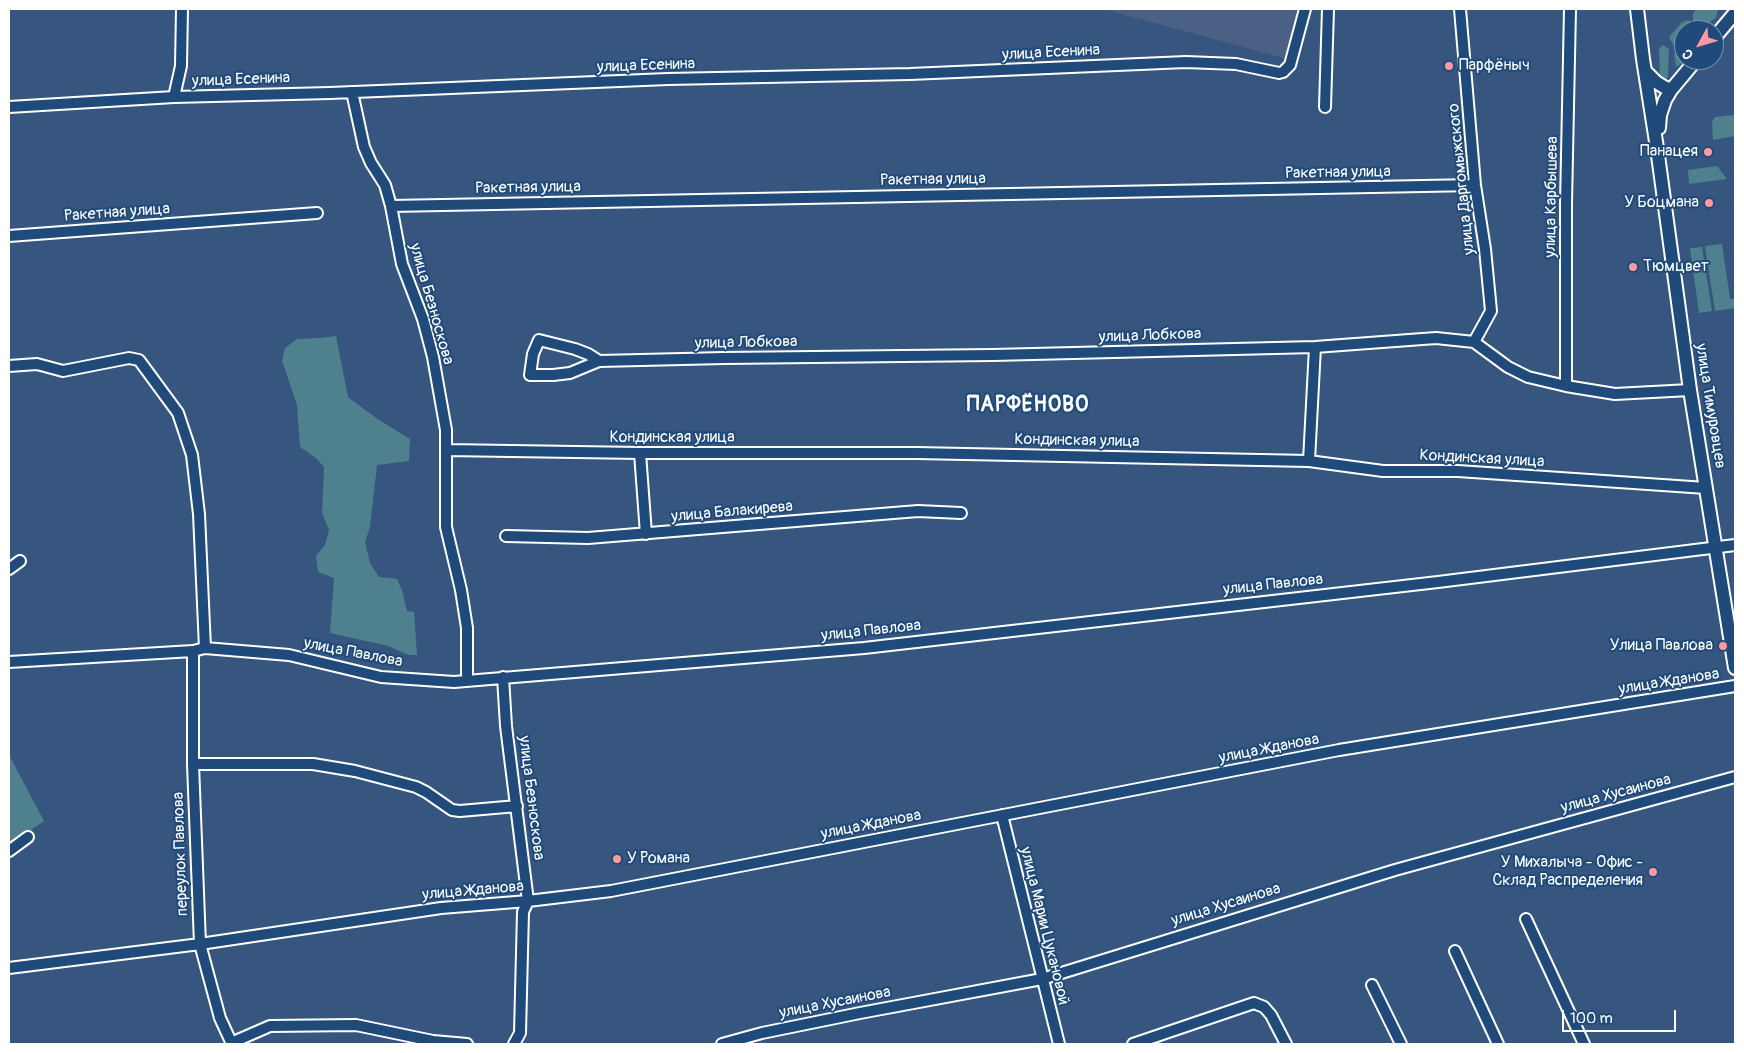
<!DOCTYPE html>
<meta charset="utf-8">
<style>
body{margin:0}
#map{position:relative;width:1744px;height:1053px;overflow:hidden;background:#36567f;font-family:Pangolin,sans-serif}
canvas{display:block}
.frame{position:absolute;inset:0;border:10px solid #fff;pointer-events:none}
.north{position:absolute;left:1674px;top:20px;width:50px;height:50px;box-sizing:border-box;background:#1f4a7a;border:1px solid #7992af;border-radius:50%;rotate:231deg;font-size:14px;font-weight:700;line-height:20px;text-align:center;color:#fff}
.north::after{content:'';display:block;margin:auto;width:18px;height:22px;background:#ff9aa2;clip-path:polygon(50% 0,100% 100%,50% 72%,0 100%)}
.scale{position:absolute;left:1562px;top:1010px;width:114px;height:22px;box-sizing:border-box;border:2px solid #fff;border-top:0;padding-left:6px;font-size:15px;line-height:18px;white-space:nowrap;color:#fff;-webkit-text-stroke:4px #1f4a7a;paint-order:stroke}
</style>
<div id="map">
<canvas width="1744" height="1053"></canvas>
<div class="frame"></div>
<div class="north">С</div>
<div class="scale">100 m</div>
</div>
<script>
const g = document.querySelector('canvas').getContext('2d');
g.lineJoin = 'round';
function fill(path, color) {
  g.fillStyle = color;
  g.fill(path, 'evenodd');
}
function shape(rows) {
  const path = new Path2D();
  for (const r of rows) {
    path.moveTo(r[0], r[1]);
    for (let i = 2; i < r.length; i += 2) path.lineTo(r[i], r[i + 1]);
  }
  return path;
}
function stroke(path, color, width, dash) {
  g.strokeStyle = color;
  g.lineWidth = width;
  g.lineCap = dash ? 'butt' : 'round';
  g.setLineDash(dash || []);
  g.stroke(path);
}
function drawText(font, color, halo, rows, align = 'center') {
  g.font = font + ' Pangolin,sans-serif';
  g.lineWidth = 4;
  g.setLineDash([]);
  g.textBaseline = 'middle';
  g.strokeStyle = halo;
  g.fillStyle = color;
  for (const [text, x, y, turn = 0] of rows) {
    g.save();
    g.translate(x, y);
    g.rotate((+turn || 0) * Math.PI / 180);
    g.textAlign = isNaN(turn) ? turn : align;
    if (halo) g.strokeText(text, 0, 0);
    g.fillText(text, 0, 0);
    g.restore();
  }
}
fill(shape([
 [1103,9,1312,9,1295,61]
]), '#4a6185');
fill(shape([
 [1696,9,1718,9,1716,18,1698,30,1684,30,1684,60,1687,60,1676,67,1674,54,1677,52,1678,47,1673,45,1669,37,1682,22,1688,20,1693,23,1693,14],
 [1663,45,1669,49,1668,77,1664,80,1660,77,1659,49],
 [1735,115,1735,136,1713,140,1712,122,1715,117],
 [1717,166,1727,179,1689,184,1688,170],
 [1722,244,1730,299,1735,299,1735,308,1715,311,1705,246],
 [1702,247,1712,311,1699,313,1690,248],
 [336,336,348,397,376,418,410,439,409,461,377,465,370,527,365,542,370,563,379,577,397,579,402,590,407,611,414,612,417,655,409,655,388,646,330,633,334,578,318,572,316,556,325,545,329,530,322,513,324,467,316,458,300,447,297,405,282,361,285,348,297,339,319,338],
 [9,755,44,821,9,845]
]), '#4e818d');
const minor = shape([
 [1460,9,1475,185,1485,249,1491,311,1474,342],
 [352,92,364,147,371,163,385,185,391,206,402,264,423,319,433,357,446,430,446,527,461,590,467,628,467,681],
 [174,97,181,66,182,9],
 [9,107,174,97,330,93,668,79,910,74,1186,62,1236,64,1279,73,1283,72,1290,65,1305,9],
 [1325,107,1328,9],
 [391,206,1475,185],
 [9,236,317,213],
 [599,361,588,354,575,349,539,340,533,354,530,375,553,375,570,373,599,361,724,358,993,355,1315,347,1436,338,1474,342,1508,367,1528,377,1566,386,1615,394,1690,390],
 [9,366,37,364,63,371,129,358,139,360,178,413,192,455,199,514,205,648],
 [1566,386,1566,204,1570,9],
 [447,450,640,453,916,453,1309,461,1383,471,1458,471,1706,488],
 [640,453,646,534],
 [1309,461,1315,347],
 [506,536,588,538,918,511,961,513],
 [9,569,20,561],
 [193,651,193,764,200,944,220,1018,232,1044],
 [9,662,193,651,205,648,289,655,381,677,454,682,864,648,1438,582,1735,545],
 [503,677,506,726,528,901,523,912,520,1033,514,1044],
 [193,764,313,764,355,771,416,787,426,792,452,810,460,811,517,806],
 [1002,815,1059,1044],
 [9,851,28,837],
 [1526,919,1584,1044],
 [1455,951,1498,1044],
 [9,968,200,944,441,908,528,901,611,891,1339,750,1735,686],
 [1372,985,1401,1044],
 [231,1043,270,1026,356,1025,433,1041,467,1044],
 [722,1044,762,1033,860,1013,1042,979,1395,870,1735,777],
 [1133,1044,1254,1003,1264,1007,1271,1015,1286,1044]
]);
const major = shape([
 [1637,9,1643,59,1657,148,1690,390,1735,668],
 [1714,38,1735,13],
 [1645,71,1656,82,1664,87,1671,90],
 [1659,128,1660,115,1665,100,1671,90,1696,60]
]);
stroke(minor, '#fff', 14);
stroke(major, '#fff', 16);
stroke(minor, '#1f4a7a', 10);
stroke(major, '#1f4a7a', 12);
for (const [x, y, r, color] of [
 [1449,66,5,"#ff9aa2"],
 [1708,152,5,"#ff9aa2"],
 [1709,203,5,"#ff9aa2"],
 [1633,267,5,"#ff9aa2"],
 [1723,646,5,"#ff9aa2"],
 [617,859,5,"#ff9aa2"],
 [1653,872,5,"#ff9aa2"]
]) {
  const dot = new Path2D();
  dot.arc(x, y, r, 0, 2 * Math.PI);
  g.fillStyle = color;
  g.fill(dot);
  stroke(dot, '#1f4a7a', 2);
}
drawText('16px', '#fff', '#1f4a7a', [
 ["улица Есенина",1051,53,-3],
 ["улица Есенина",646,66,-2],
 ["улица Есенина",241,80,-2],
 ["Ракетная улица",1338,173,-1],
 ["улица Даргомыжского",1462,179,-96],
 ["Ракетная улица",933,180,-1],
 ["Ракетная улица",528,188,-1],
 ["улица Карбышева",1552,197,-89],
 ["Ракетная улица",117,213,-4],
 ["улица Безноскова",431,304,74],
 ["улица Лобкова",1150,336,-2],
 ["улица Лобкова",746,343,-1],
 ["улица Тимуровцев",1710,406,81],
 ["Кондинская улица",672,438],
 ["Кондинская улица",1077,441,1],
 ["Кондинская улица",1482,459,3],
 ["улица Балакирева",732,512,-5],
 ["улица Павлова",1273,585,-6],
 ["улица Павлова",871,631,-6],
 ["улица Павлова",353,653,11],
 ["улица Жданова",1669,682,-9],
 ["улица Жданова",1269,749,-11],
 ["улица Хусаинова",1616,794,-15],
 ["улица Безноскова",531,798,83],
 ["улица Жданова",871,825,-11],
 ["переулок Павлова",181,854,-92],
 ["улица Жданова",473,891,-5],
 ["улица Хусаинова",1226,905,-17],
 ["улица Марии Цукановой",1044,926,76],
 ["улица Хусаинова",835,1003,-11]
]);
drawText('16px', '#fff', '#1f4a7a', [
 ["Парфёныч",1459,66,"left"],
 ["Панацея",1698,152],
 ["У Боцмана",1699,203],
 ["Тюмцвет",1643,267,"left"],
 ["Улица Павлова",1713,646],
 ["У Романа",627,859,"left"],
 ["У Михалыча - Офис -",1643,863],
 ["Склад Распределения",1643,881]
], 'right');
g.letterSpacing = '1px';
drawText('bold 21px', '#fff', '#1f4a7a', [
 ["ПАРФЁНОВО",1028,406]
]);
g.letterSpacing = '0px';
</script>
